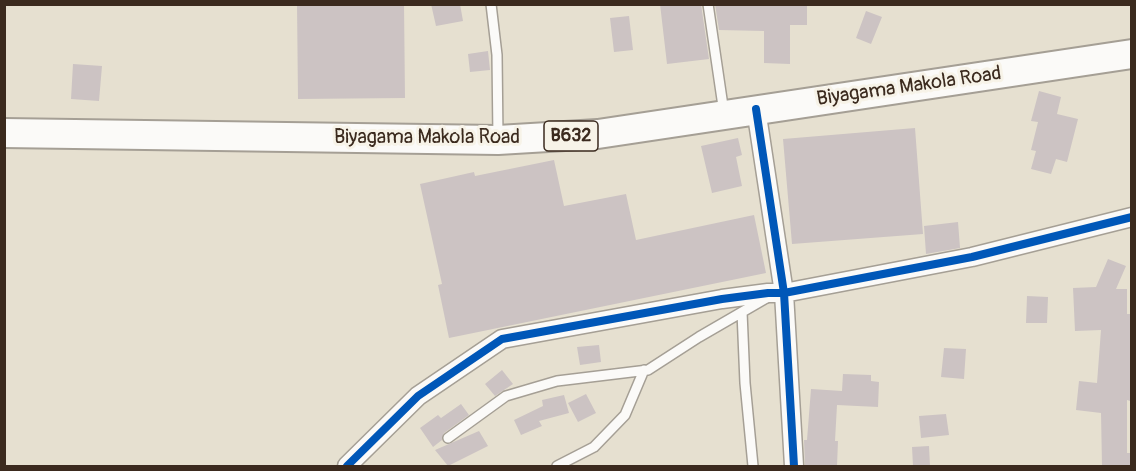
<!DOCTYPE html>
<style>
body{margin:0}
#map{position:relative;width:1136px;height:471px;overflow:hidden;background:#e6e0d0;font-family:Pangolin,sans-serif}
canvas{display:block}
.frame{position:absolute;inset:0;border:6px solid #3b2a1e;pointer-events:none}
</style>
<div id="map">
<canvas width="1136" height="471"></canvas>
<div class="frame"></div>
</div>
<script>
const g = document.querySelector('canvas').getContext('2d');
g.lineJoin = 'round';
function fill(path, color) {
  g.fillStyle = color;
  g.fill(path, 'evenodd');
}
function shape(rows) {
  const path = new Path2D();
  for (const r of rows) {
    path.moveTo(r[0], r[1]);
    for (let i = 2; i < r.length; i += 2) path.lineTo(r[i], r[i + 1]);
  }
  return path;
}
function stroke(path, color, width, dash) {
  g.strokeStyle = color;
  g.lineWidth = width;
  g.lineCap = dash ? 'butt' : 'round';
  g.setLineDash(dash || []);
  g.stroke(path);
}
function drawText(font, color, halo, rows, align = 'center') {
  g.font = font + ' Pangolin,sans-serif';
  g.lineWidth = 6;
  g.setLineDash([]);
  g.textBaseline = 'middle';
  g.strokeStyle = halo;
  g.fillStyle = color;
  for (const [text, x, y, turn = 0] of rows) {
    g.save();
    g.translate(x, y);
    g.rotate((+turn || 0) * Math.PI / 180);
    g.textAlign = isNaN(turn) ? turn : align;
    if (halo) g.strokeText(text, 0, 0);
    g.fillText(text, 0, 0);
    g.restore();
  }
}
fill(shape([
 [297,4,404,4,405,98,298,99],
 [431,4,460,4,463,21,436,26],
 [660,4,701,4,709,59,667,64],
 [715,4,807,4,807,25,790,25,790,64,764,63,764,31,719,30],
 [866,11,882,17,871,44,856,38],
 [629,16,633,50,614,52,610,18],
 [488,51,490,70,470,72,468,54],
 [73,64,102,66,99,101,71,99],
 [1039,91,1061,97,1057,114,1078,119,1067,162,1056,159,1051,174,1031,169,1036,151,1031,150,1038,122,1031,121],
 [915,128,923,234,792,244,783,139],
 [738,138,742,155,736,157,742,186,712,193,701,146],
 [554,160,564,206,626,194,636,240,754,215,766,273,449,338,438,285,442,284,420,184,474,172,475,176],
 [958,222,960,248,926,254,924,226],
 [1108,259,1126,266,1116,289,1127,289,1127,314,1131,314,1131,389,1130,401,1127,400,1127,453,1131,453,1131,466,1102,466,1101,413,1076,410,1079,381,1097,383,1101,330,1075,331,1073,288,1096,287],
 [1027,296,1048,297,1047,323,1026,323],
 [599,345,601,362,580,365,577,347],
 [944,348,966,349,964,379,941,377],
 [502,370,513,384,495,396,485,384],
 [843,374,871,375,871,381,879,382,878,407,837,405,835,441,838,441,837,466,805,466,804,440,807,440,811,389,842,391],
 [586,394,596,413,578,422,568,403],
 [564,395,569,413,539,421,542,426,521,435,514,420,543,406,542,400],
 [461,404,469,415,444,433,442,440,433,447,420,428,438,415,441,418],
 [946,414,949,435,921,438,919,416],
 [479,431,488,446,448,466,435,450],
 [929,446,930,466,913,466,912,447]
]), '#ccc3c3');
const lane = shape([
 [491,4,497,55,498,138],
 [708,4,724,113],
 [742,312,745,383,753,466],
 [448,438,506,396,557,381,648,370,699,337,768,297],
 [557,466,594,447,625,415,644,370]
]);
const street = shape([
 [756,109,784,293,794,466],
 [347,466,418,396,502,339,722,299,768,293,784,293,972,257,1132,217]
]);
const primary = shape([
 [4,133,498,140,598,134,1132,54]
]);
stroke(lane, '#a59f95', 12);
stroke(street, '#a59f95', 21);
stroke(primary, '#a59f95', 32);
stroke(lane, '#fbfaf8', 9);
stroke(street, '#fbfaf8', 18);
stroke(primary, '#fbfaf8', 28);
stroke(shape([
 [756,109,784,293,794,466],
 [347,466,418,396,502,339,722,299,768,293,784,293,972,257,1132,217]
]), '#0057b8', 8);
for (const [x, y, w] of [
 [571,136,54]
]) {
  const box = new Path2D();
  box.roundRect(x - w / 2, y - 15, w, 30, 4.5);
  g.fillStyle = '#f7f3e8';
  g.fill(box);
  stroke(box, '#3b2a1e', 1.5);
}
drawText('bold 18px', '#3b2a1e', null, [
 ["B632",571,136]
]);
drawText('20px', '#3b2a1e', '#f7f3e8', [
 ["Biyagama Makola Road",909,87,-8],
 ["Biyagama Makola Road",427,138]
]);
</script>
